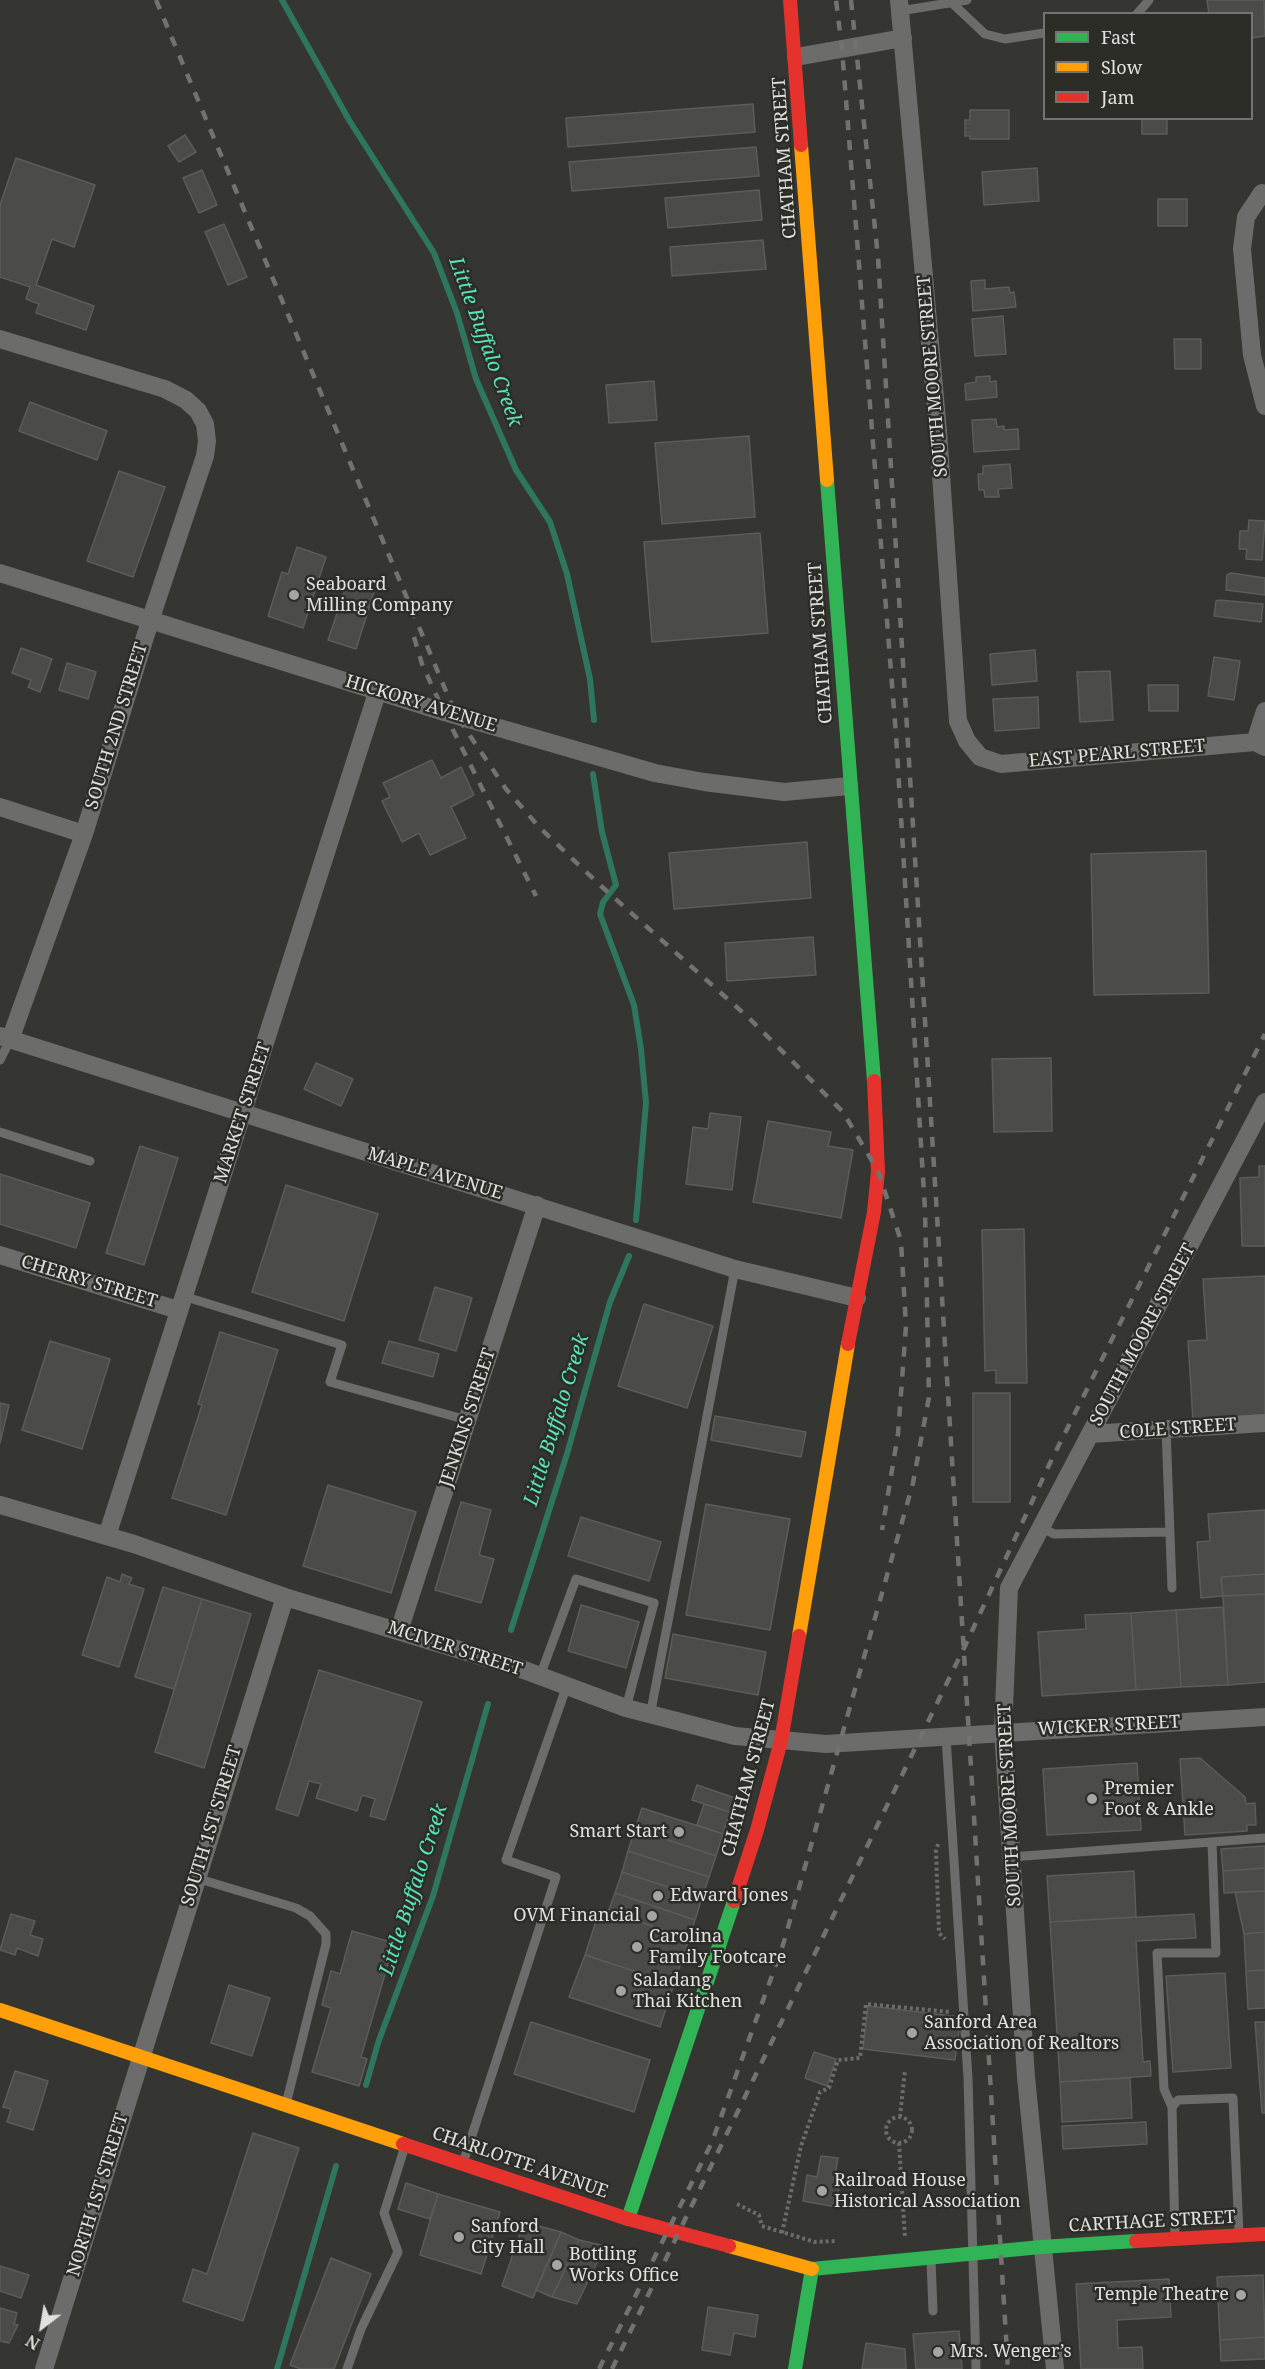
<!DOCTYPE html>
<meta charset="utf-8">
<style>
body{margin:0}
#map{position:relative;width:1265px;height:2369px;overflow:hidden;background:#353631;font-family:"Noto Serif",serif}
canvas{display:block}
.legend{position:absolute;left:1043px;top:12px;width:210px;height:108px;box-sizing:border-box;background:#2c2d27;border:2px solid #747570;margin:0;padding:8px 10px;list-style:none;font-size:18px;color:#e1e2de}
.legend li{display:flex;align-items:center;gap:12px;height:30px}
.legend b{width:30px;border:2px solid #747570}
.north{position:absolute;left:12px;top:2297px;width:60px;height:60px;-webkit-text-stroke:4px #2c2d27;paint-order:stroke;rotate:211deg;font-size:16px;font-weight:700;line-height:24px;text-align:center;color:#e1e2de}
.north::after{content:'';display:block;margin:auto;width:21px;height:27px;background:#e1e2de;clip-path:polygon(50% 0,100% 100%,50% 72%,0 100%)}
</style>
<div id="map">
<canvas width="1265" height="2369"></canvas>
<ul class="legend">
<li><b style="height:8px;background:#30b455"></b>Fast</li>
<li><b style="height:8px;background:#ff9f0a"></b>Slow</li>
<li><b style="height:8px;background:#e5322d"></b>Jam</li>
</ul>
<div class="north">N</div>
</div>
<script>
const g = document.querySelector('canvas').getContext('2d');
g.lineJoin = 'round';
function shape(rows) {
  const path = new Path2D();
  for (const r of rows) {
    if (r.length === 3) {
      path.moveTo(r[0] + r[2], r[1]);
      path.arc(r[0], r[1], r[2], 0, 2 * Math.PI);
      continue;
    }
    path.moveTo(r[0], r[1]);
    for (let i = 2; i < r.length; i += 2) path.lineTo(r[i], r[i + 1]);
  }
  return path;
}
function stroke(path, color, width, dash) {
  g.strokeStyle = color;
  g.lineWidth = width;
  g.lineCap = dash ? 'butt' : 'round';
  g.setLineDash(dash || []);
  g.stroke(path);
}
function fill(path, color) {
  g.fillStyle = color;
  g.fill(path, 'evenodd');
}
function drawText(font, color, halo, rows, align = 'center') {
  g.font = font + ' "Noto Serif",serif';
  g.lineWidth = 5;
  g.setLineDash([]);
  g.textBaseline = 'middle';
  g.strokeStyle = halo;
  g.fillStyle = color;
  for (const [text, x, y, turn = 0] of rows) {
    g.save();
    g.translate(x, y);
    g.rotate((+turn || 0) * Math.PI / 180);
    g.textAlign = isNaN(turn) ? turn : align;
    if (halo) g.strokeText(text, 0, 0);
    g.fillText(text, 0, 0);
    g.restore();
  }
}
stroke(shape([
 [282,0,349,120,434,253,457,313,476,379,516,470,550,522,567,574,590,679,594,720],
 [593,774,602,832,616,885,603,902,600,914,634,1005,641,1049,646,1103,636,1220],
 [511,1630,567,1454,610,1302,629,1256],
 [366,2085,379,2040,433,1896,488,1704],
 [277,2369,336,2166]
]), '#2e765e', 6);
const building = shape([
 [1207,0,1264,0,1265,36,1252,38,1252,14,1209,14,1207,0],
 [753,104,755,132,568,147,566,118,753,104],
 [970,110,1009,110,1009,139,970,139,970,136,965,136,965,120,970,120,970,110],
 [1142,118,1167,118,1167,134,1142,134,1142,118],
 [185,135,196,152,179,162,168,146,185,135],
 [756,147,759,176,572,191,569,162,756,147],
 [16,158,95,185,74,247,52,239,36,285,94,306,86,330,36,313,39,304,26,299,30,287,0,277,0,205,16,158],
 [1037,168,1039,201,984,205,982,172,1037,168],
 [202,170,217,205,199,213,183,178,202,170],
 [759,190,762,220,668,228,665,198,759,190],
 [1158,199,1187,199,1187,226,1158,226,1158,199],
 [224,224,247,277,228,285,205,232,224,224],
 [763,240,766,269,672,276,670,247,763,240],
 [985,280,985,289,1009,287,1010,293,1014,292,1016,307,973,311,971,281,985,280],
 [1003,316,1006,354,975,356,972,319,1003,316],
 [1174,339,1201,339,1201,369,1175,369,1174,339],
 [990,376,990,382,996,381,997,397,966,400,965,384,976,382,976,377,990,376],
 [654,381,657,420,609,423,606,385,654,381],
 [30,402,107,431,97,460,19,431,30,402],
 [996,419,997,427,1004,426,1004,430,1018,429,1019,449,974,452,972,420,996,419],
 [749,436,755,517,662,524,655,443,749,436],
 [1010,464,1012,488,998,489,999,497,985,497,984,490,979,490,978,474,983,474,983,466,1010,464],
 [119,471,165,487,133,577,87,561,119,471],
 [1249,520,1265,521,1262,560,1246,559,1247,549,1239,549,1240,531,1248,531,1249,520],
 [760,533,768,633,652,642,644,542,760,533],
 [297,547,326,557,303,628,268,616,282,572,288,574,297,547],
 [1231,573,1265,578,1265,595,1226,590,1227,575,1231,573],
 [348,580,375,589,356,649,328,640,348,580],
 [1219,600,1263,604,1261,622,1214,616,1216,601,1219,600],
 [21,648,52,659,40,692,28,687,31,680,12,673,21,648],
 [1035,650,1037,681,992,685,990,654,1035,650],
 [1214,657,1240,661,1234,700,1208,696,1214,657],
 [67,663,96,672,88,699,59,690,67,663],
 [1110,671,1113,720,1080,722,1077,672,1110,671],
 [1148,685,1178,685,1178,711,1149,711,1148,685],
 [1038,697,1039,728,995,731,993,699,1038,697],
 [432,760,441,778,461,767,474,795,451,807,466,838,430,855,419,833,402,842,382,801,390,797,383,783,432,760],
 [807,842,811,898,674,909,669,853,807,842],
 [1206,851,1209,993,1094,995,1091,854,1206,851],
 [813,937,816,975,727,981,725,943,813,937],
 [1051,1058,1052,1131,994,1132,992,1059,1051,1058],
 [316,1063,353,1079,341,1106,304,1089,316,1063],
 [710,1113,741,1117,732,1190,686,1184,693,1127,708,1129,710,1113],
 [768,1121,831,1132,828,1146,853,1150,841,1218,753,1202,768,1121],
 [140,1146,178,1158,144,1265,106,1253,140,1146],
 [1259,1166,1265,1166,1265,1246,1242,1246,1240,1178,1259,1177,1259,1166],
 [0,1174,90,1203,76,1248,0,1224,0,1174],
 [286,1185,378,1214,344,1321,252,1292,286,1185],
 [1024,1229,1027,1383,996,1383,996,1370,985,1371,982,1230,1024,1229],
 [1265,1276,1265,1416,1193,1420,1188,1341,1207,1340,1203,1279,1265,1276],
 [435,1287,472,1298,456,1351,419,1340,435,1287],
 [644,1304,713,1326,687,1408,618,1386,644,1304],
 [220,1332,278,1350,226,1515,172,1498,202,1405,198,1404,220,1332],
 [50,1341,110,1359,82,1449,22,1430,50,1341],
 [389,1341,439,1354,433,1377,382,1363,389,1341],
 [973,1393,1010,1393,1010,1502,973,1502,973,1393],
 [0,1403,9,1405,0,1443,0,1403],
 [715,1416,806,1432,801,1457,711,1440,715,1416],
 [328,1485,416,1512,391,1593,303,1566,328,1485],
 [461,1502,491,1510,479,1555,494,1559,481,1603,435,1590,461,1502],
 [706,1504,790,1519,770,1630,686,1615,706,1504],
 [1265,1510,1265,1574,1221,1577,1223,1596,1201,1598,1197,1542,1210,1541,1208,1514,1265,1510],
 [581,1517,661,1542,649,1581,568,1556,581,1517],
 [122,1574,132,1578,129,1584,144,1589,119,1667,82,1655,107,1577,120,1582,122,1574],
 [1265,1574,1265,1594,1223,1596,1221,1577,1265,1574],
 [163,1587,202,1599,174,1689,135,1677,163,1587],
 [1265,1594,1265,1682,1228,1685,1223,1596,1265,1594],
 [202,1599,251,1614,204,1768,155,1752,202,1599],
 [581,1605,639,1622,626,1668,568,1651,581,1605],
 [1223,1607,1228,1685,1181,1687,1176,1610,1223,1607],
 [1176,1610,1181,1687,1136,1690,1131,1613,1176,1610],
 [1131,1613,1136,1690,1042,1696,1038,1632,1086,1629,1085,1615,1131,1613],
 [673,1634,766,1652,758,1695,665,1678,673,1634],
 [319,1670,422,1702,385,1820,370,1816,375,1799,362,1795,357,1811,316,1798,321,1784,309,1781,298,1816,276,1809,319,1670],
 [1200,1758,1245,1797,1246,1804,1255,1803,1256,1825,1247,1825,1247,1831,1185,1835,1180,1759,1200,1758],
 [1137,1763,1141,1830,1047,1835,1043,1769,1137,1763],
 [697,1785,735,1798,730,1812,692,1800,697,1785],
 [704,1804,730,1812,723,1834,697,1825,704,1804],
 [642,1808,723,1834,716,1856,635,1829,642,1808],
 [635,1829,716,1856,709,1877,628,1851,635,1829],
 [1265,1846,1265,1868,1223,1871,1221,1849,1265,1846],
 [628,1851,709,1877,702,1898,622,1872,628,1851],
 [1265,1868,1265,1891,1224,1893,1223,1871,1265,1868],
 [1134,1871,1136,1917,1050,1922,1047,1876,1134,1871],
 [622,1872,702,1898,695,1920,615,1893,622,1872],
 [1265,1891,1265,1932,1244,1934,1235,1892,1265,1891],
 [615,1893,695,1920,689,1938,608,1912,615,1893],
 [600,1909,689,1938,674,1984,585,1955,600,1909],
 [11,1914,35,1921,30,1935,43,1939,38,1956,17,1948,15,1955,0,1950,11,1914],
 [1194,1914,1196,1938,1136,1941,1143,2062,1150,2061,1151,2076,1060,2082,1050,1922,1194,1914],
 [352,1931,394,1943,361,2057,367,2059,359,2086,312,2072,331,2008,322,2005,331,1971,340,1974,352,1931],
 [1265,1932,1265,1970,1246,1971,1244,1934,1265,1932],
 [585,1955,674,1984,660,2027,569,1997,585,1955],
 [1265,1970,1265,2008,1248,2009,1246,1971,1265,1970],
 [1225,1973,1231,2068,1173,2072,1166,1976,1225,1973],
 [229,1985,270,1998,252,2056,211,2043,229,1985],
 [868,2006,961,2017,955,2060,863,2049,868,2006],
 [531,2022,650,2060,634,2112,514,2074,531,2022],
 [1255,2022,1265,2022,1265,2113,1262,2113,1255,2022],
 [814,2052,836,2059,827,2086,805,2078,814,2052],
 [15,2071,48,2081,33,2130,7,2122,11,2109,3,2107,15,2071],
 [1130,2078,1132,2118,1062,2122,1060,2082,1130,2078],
 [1146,2122,1147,2144,1063,2149,1062,2126,1146,2122],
 [253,2133,299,2148,243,2321,183,2301,193,2269,207,2274,253,2133],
 [821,2156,838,2158,834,2180,840,2181,836,2207,803,2201,807,2175,817,2177,821,2156],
 [406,2183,438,2194,430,2219,398,2209,406,2183],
 [438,2194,500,2212,481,2274,420,2255,438,2194],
 [524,2222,561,2232,533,2298,502,2286,524,2222],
 [561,2232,579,2240,552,2297,536,2290,561,2232],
 [579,2240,605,2246,577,2304,552,2297,579,2240],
 [331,2258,371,2274,334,2369,301,2369,290,2365,331,2258],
 [0,2266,29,2275,21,2298,0,2291,0,2266],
 [1263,2275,1265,2337,1220,2340,1217,2277,1263,2275],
 [1169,2279,1171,2317,1117,2320,1118,2348,1142,2347,1143,2369,1081,2369,1076,2284,1169,2279],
 [708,2307,758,2315,755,2337,734,2333,730,2355,702,2350,708,2307],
 [0,2308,17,2313,14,2324,18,2325,9,2343,0,2341,0,2308],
 [959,2331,962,2369,916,2369,913,2334,959,2331],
 [1265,2337,1265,2359,1221,2361,1220,2340,1265,2337],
 [866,2343,905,2349,906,2369,862,2369,866,2343]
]);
fill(building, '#4b4b48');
stroke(building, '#5c5c58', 1.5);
stroke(shape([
 [938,1844,936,1851,939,1933,945,1939],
 [899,2130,13],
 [900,2117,905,2070],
 [899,2143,905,2237],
 [737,2204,759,2215,762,2226,815,2242,835,2241],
 [782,2233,801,2146,820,2092,829,2088,838,2060,860,2058,866,2004,951,2012]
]), '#6c6d6a', 4, [3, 3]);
stroke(shape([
 [952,3,985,34,1005,39,1044,33],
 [900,11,967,0],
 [1137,14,1149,0],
 [0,1060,10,1040],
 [0,1132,90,1161],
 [183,1296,342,1345,330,1382,467,1420],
 [1166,1429,1172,1588],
 [1041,1527,1054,1534,1170,1532],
 [540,1676,576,1579,654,1603,626,1708],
 [650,1716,735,1269],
 [946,1737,968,2078,976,2369],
 [1011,1857,1265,1838],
 [196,1878,296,1908,310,1916,326,1934,326,1944,286,2104],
 [1172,2107,1164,2089,1157,1953,1216,1953,1212,1842],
 [463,2163,556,1877,506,1860,566,1688],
 [1175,2236,1172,2107,1178,2100,1233,2098,1239,2233],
 [931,2260,933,2311],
 [347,2369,361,2329,398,2252,384,2213,405,2146]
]), '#6c6d6b', 9);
stroke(shape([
 [899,0,938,431,958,721,967,741,980,757,1001,764,1255,742,1265,747],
 [796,57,903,38],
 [1262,193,1246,217,1242,249,1252,355,1265,406],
 [0,339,165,389,186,400,198,411,205,424,207,441,205,456,150,621,84,834,10,1040],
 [0,573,444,712,655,773,704,782,784,792,849,786],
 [1255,742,1265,711],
 [0,807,84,834],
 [0,1036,735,1269,857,1298],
 [0,1255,178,1310],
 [1090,1434,1265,1423],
 [0,1505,134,1544,285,1597,516,1667,626,1708,735,1736,826,1744,1265,1717],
 [107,1536,378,690],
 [399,1631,537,1205],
 [44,2369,285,1597],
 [1055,2369,1026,2077,1003,1732,1009,1588,1265,1102]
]), '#6c6d6b', 18);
stroke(shape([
 [827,480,874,1081],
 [628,2219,734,1901],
 [795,2369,812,2269,1041,2247,1136,2241]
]), '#30b455', 14);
stroke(shape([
 [801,145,827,480],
 [799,1636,848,1344],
 [0,2010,403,2144],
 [729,2246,812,2269]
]), '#ff9f0a', 14);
stroke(shape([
 [790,0,801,145],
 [848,1344,874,1212,878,1171,874,1081],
 [734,1901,757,1830,781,1741,799,1636],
 [403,2144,628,2219,729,2246],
 [1136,2241,1265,2234]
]), '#e5322d', 14);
stroke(shape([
 [156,0,456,715,506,789,540,828,601,886,749,1018,843,1112,878,1171,901,1241,906,1326,898,1434,882,1530],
 [851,0,878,257,1008,2369],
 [414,637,422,664,444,712,536,896],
 [599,2369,712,2142,783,1945,913,1483,929,1397,925,1210,896,735,842,49,836,0],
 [612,2369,965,1646,1050,1463,1265,1034]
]), '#727371', 4.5, [10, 10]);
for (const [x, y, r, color] of [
 [294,595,6,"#a5a6a1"],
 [1092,1799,6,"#a5a6a1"],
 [679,1832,6,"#a5a6a1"],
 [658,1896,6,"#a5a6a1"],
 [652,1916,6,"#a5a6a1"],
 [637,1947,6,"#a5a6a1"],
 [621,1991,6,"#a5a6a1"],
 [912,2033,6,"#a5a6a1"],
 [822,2191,6,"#a5a6a1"],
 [459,2237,6,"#a5a6a1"],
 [557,2265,6,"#a5a6a1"],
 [1241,2295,6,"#a5a6a1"],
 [938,2352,6,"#a5a6a1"]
]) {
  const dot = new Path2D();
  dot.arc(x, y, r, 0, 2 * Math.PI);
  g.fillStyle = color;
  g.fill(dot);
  stroke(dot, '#2c2d27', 2);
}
drawText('18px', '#e1e2de', '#2c2d27', [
 ["CHATHAM STREET",785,158,-94],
 ["SOUTH MOORE STREET",933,376,-95],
 ["CHATHAM STREET",821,643,-94],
 ["HICKORY AVENUE",421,704,17],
 ["SOUTH 2ND STREET",117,726,-73],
 ["EAST PEARL STREET",1117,754,-5],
 ["MARKET STREET",243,1113,-72],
 ["MAPLE AVENUE",435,1174,17],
 ["CHERRY STREET",89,1282,17],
 ["SOUTH MOORE STREET",1143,1335,-62],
 ["JENKINS STREET",468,1418,-72],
 ["COLE STREET",1178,1429,-4],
 ["MCIVER STREET",455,1649,18],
 ["WICKER STREET",1109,1726,-3],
 ["CHATHAM STREET",749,1778,-75],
 ["SOUTH MOORE STREET",1010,1805,-93],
 ["SOUTH 1ST STREET",212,1826,-73],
 ["CHARLOTTE AVENUE",520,2163,19],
 ["NORTH 1ST STREET",98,2195,-73],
 ["CARTHAGE STREET",1152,2222,-3]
]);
drawText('18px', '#e1e2de', '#2c2d27', [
 ["Seaboard",306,585],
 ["Milling Company",306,606],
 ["Premier",1104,1789],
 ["Foot & Ankle",1104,1810],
 ["Smart Start",667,1832,"right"],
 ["Edward Jones",670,1896],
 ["OVM Financial",640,1916,"right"],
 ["Carolina",649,1937],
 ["Family Footcare",649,1958],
 ["Saladang",633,1981],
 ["Thai Kitchen",633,2002],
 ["Sanford Area",924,2023],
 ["Association of Realtors",924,2044],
 ["Railroad House",834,2181],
 ["Historical Association",834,2202],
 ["Sanford",471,2227],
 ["City Hall",471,2248],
 ["Bottling",569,2255],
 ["Works Office",569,2276],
 ["Temple Theatre",1229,2295,"right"],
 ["Mrs. Wenger’s",950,2352]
], 'left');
drawText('italic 20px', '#58e6b9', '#2c2d27', [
 ["Little Buffalo Creek",485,342,70],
 ["Little Buffalo Creek",557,1420,-73],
 ["Little Buffalo Creek",414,1890,-72]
]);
</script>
